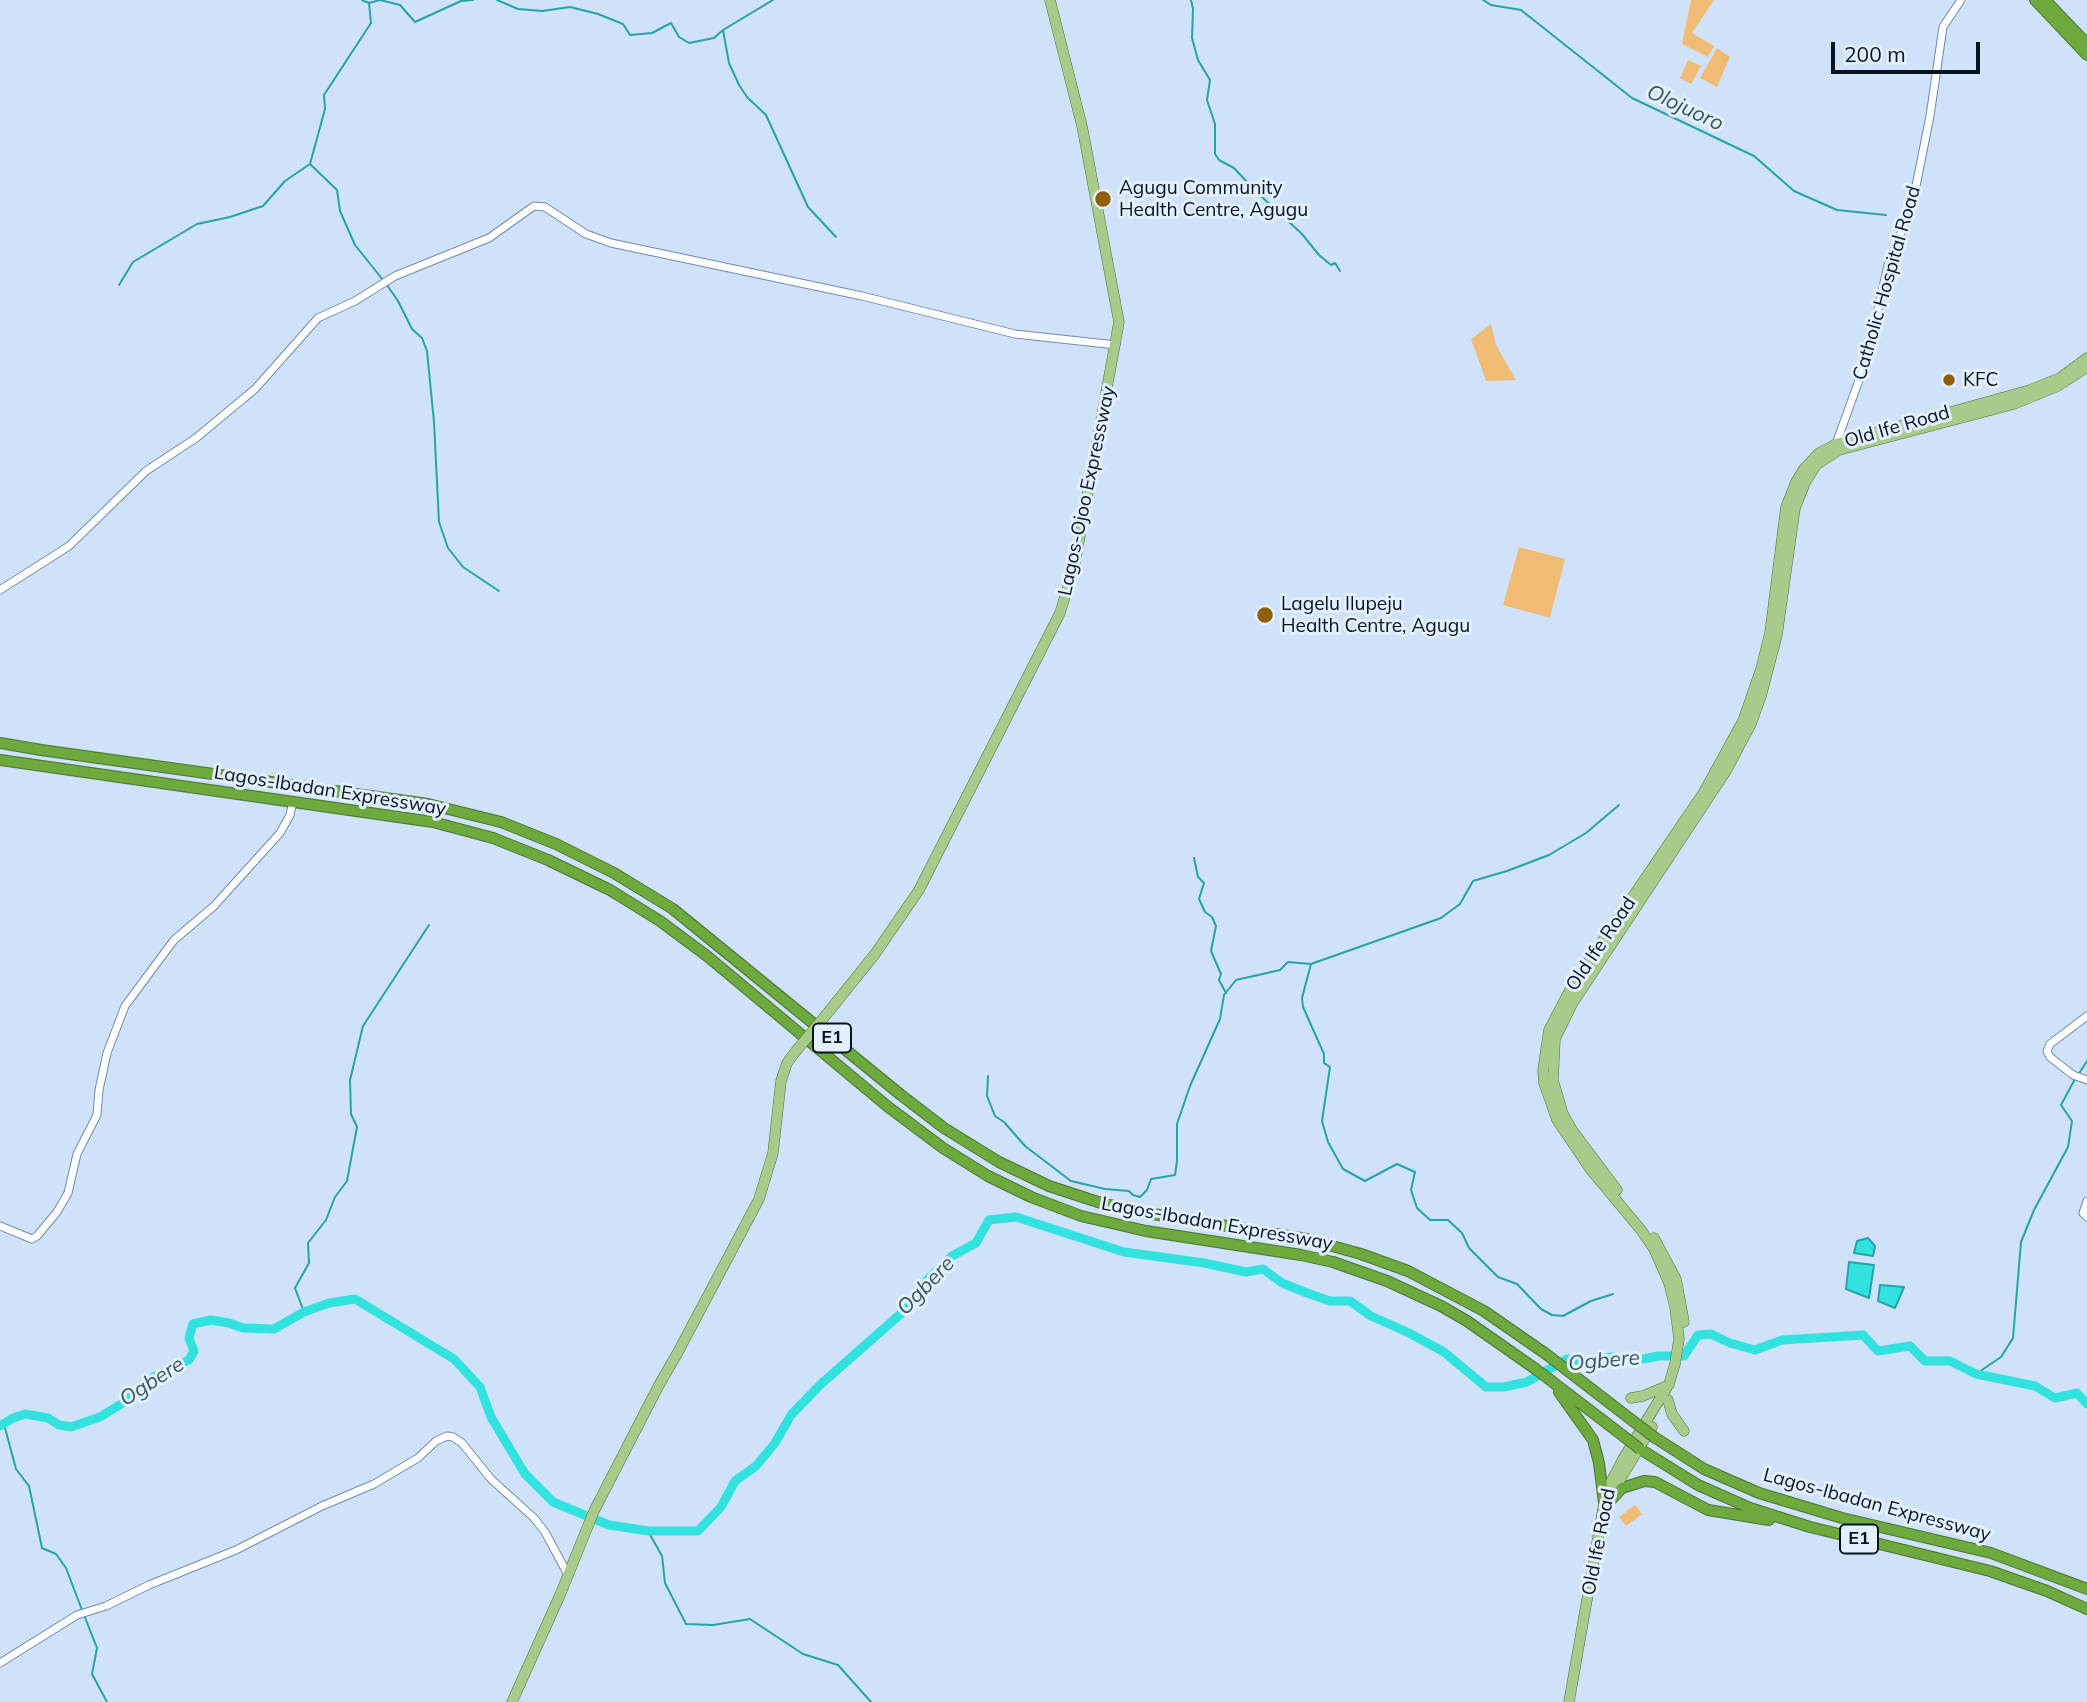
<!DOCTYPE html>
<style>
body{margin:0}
#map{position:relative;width:2087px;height:1702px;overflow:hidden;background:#d0e2f9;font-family:Mulish,sans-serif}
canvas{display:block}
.scale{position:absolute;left:1831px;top:42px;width:149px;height:32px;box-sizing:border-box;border:4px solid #081320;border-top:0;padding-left:9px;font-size:21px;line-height:24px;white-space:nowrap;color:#081320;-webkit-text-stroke:5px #e2effe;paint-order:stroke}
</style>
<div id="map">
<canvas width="2087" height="1702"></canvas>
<div class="scale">200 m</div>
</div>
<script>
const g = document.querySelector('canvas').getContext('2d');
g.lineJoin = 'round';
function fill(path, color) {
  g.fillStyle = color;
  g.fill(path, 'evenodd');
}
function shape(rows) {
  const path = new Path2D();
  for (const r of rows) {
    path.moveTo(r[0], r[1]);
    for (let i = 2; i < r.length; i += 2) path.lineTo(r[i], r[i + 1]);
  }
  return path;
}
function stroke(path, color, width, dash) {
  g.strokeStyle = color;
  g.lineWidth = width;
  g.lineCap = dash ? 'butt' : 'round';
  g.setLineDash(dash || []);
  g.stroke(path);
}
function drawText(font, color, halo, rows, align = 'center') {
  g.font = font + ' Mulish,sans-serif';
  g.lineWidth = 6;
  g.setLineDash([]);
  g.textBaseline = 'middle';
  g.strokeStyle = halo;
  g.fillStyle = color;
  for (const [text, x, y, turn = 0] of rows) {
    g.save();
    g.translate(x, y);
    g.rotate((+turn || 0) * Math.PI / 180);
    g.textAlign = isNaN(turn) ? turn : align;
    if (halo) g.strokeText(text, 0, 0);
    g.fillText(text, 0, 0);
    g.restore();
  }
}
fill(shape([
 [1691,0,1714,0,1692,33,1714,46,1708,57,1682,44],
 [1717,48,1730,57,1717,87,1700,78],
 [1688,60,1701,66,1691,84,1680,78],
 [1491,324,1496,345,1516,380,1486,381,1471,339],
 [1519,547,1565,559,1550,618,1503,605],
 [1635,1505,1642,1514,1626,1526,1619,1517]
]), '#f0bb74');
const water = shape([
 [1868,1238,1875,1246,1873,1256,1854,1253,1857,1241,1868,1238],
 [1849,1262,1874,1265,1869,1298,1846,1289,1849,1262],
 [1880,1285,1904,1287,1895,1308,1878,1301,1880,1285]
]);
fill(water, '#32e2df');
stroke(water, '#25a4a6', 2);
stroke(shape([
 [362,0,369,3,380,0,400,5,415,22,461,1,473,0],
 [497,0,518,9,542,11,570,7,598,14,623,24,630,35,652,33,671,23,679,37,689,43,714,38,723,30,773,0],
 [1191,0,1193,9,1192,38,1198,60,1210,80,1207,100,1215,124,1215,154,1219,160,1234,168,1249,184,1257,189,1262,197,1302,234,1319,255,1331,265,1335,263,1340,271],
 [1483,0,1491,5,1521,10,1632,98,1754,156,1794,191,1837,210,1886,215],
 [369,3,371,23,324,95,325,109,310,164,337,190,340,211,355,245,383,280],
 [723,30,729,63,739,85,747,97,766,115,808,207,836,237],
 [119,285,133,262,197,224,230,217,263,206,285,181,310,164],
 [387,285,398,301,412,329,422,338,427,351,434,422,439,522,448,548,463,567,499,591],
 [1194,858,1198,877,1204,883,1199,899,1205,912,1212,917,1216,926,1211,951,1221,974,1219,980,1226,993],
 [1311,964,1302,998,1303,1007,1324,1054,1324,1063,1330,1067,1322,1121,1328,1142,1343,1169,1365,1181,1397,1164,1415,1172,1411,1190,1417,1208,1430,1220,1448,1220,1462,1233,1469,1248,1498,1277,1517,1284,1541,1309,1552,1315,1563,1316,1591,1301,1613,1294],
 [2078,1075,2087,1061],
 [988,1076,987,1096,995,1116,1004,1122,1025,1146,1071,1181,1105,1189,1129,1191,1133,1195,1140,1197,1147,1190,1151,1179,1175,1175,1177,1161,1177,1124,1190,1086,1220,1019,1224,995,1236,980,1280,970,1288,962,1311,964,1441,918,1460,904,1473,881,1507,871,1549,855,1586,833,1619,805],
 [304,1312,295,1288,309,1263,308,1243,326,1220,335,1197,347,1181,357,1127,351,1114,350,1080,363,1026,429,925],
 [1976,1374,2001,1357,2013,1338,2021,1242,2034,1210,2068,1147,2072,1121,2061,1105,2075,1079],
 [4,1424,16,1469,29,1486,42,1548,56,1554,66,1568,82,1610],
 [648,1531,662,1556,665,1583,686,1624,713,1625,750,1619,803,1654,838,1665,871,1702],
 [84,1615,97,1648,92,1674,107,1702]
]), '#25a4a6', 2);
stroke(shape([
 [0,1426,13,1418,25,1414,48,1418,59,1425,71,1427,100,1417,126,1401,153,1377,189,1360,194,1351,189,1338,193,1324,211,1320,229,1323,243,1328,274,1329,304,1312,329,1303,355,1299,454,1359,480,1387,491,1417,525,1474,553,1502,609,1525,648,1531,698,1531,721,1507,735,1481,756,1466,775,1443,791,1415,821,1384,921,1296,926,1281,952,1256,976,1243,989,1220,1016,1217,1124,1252,1204,1263,1246,1272,1263,1269,1282,1283,1307,1293,1330,1301,1350,1301,1371,1316,1409,1333,1444,1352,1486,1387,1504,1387,1527,1382,1567,1359,1584,1361,1612,1357,1638,1360,1658,1356,1684,1356,1698,1335,1711,1334,1730,1343,1755,1350,1782,1340,1863,1335,1878,1351,1910,1346,1925,1361,1950,1361,1976,1374,2035,1386,2055,1398,2077,1393,2087,1404]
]), '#32e2df', 9);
const minor = shape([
 [1836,444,1867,358,1888,265,1912,206,1930,116,1943,27,1961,0],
 [0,590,69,546,146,471,196,438,255,389,318,318,355,301,395,276,489,238,534,206,545,207,586,234,611,243,862,296,1015,334,1116,345],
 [2087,1016,2050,1044,2047,1051,2050,1057,2073,1075,2087,1080],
 [2087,1201,2083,1213,2087,1217],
 [0,1226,32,1239,37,1236,57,1212,68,1193,77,1154,97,1115,99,1090,107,1053,125,1006,174,940,214,906,280,833,290,815,293,801],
 [0,1663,77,1615,106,1606,149,1585,236,1550,322,1506,374,1484,418,1458,436,1441,447,1436,453,1437,462,1443,491,1479,534,1518,545,1532,566,1571,569,1571]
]);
const major = shape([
 [830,1010,875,954,919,890,1060,613,1075,563,1119,322,1082,126,1050,0],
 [1617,1190,1572,1130,1563,1114,1553,1080,1555,1039,1572,1004,1726,771,1751,724,1761,696,1777,635,1795,508,1805,483,1816,465,1839,450,2014,404,2058,386,2087,367],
 [1654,1238,1676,1279,1684,1322],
 [1631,1398,1643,1396,1669,1385],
 [1668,1400,1672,1414,1684,1431],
 [1616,1486,1652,1427],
 [512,1702,560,1595,594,1511,659,1385,678,1352,759,1199,773,1153,781,1081,787,1063,796,1051],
 [1569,1702,1604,1503,1611,1482,1623,1459,1669,1384,1675,1364,1679,1339,1675,1307,1669,1283,1654,1249,1641,1230,1591,1170,1557,1120,1544,1083,1543,1070,1549,1030,1572,986,1704,792,1743,721,1761,669,1770,633,1786,507,1796,482,1804,469,1819,453,1836,444,2030,390,2060,378,2087,358]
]);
const highway = shape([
 [2035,0,2087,55],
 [2045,0,2087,44],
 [0,743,41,750,428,804,501,822,556,844,614,873,673,909,901,1095,944,1128,999,1162,1049,1186,1101,1203,1141,1212,1307,1239,1361,1254,1408,1271,1484,1311,1546,1354,1633,1421],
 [0,760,433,822,493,838,548,860,610,890,660,921,707,956,887,1106,943,1148,988,1176,1031,1197,1081,1216,1146,1231,1301,1255,1333,1262,1387,1281,1441,1306,1467,1321,1537,1370,1622,1435],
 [1559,1392,1593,1440,1599,1463,1604,1503],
 [1654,1437,1704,1469,1759,1493,1842,1518,1991,1553,2087,1589],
 [1640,1449,1698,1485,1750,1508,1810,1527,1990,1571,2047,1591,2087,1609],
 [1611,1500,1622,1488,1644,1481,1655,1482,1708,1510,1769,1520]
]);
stroke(minor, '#6f8cae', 9);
stroke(major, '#4a7432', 11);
stroke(highway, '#4a7432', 12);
stroke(minor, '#fff', 7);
stroke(major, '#a7cb8a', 10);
stroke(highway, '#6da93c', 10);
const majorBridge = shape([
 [796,1051,830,1010]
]);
const highwayBridge = shape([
 [1633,1421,1654,1437],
 [1622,1435,1640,1449]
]);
stroke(majorBridge, '#4a7432', 11, []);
stroke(highwayBridge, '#4a7432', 12, []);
stroke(majorBridge, '#a7cb8a', 10);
stroke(highwayBridge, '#6da93c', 10);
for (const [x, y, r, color] of [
 [1103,199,9,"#8f5f0a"],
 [1949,380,7,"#8f5f0a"],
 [1265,615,9,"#8f5f0a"]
]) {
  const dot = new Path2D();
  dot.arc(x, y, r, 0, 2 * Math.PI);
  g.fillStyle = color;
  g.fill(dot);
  stroke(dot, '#e2effe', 2.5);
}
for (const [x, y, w] of [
 [832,1038,38],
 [1859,1539,38]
]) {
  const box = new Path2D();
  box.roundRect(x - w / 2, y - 14.5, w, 29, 5);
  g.fillStyle = '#e2effe';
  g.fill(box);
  stroke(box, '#081320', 2);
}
drawText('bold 18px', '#081320', null, [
 ["E1",832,1038],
 ["E1",1859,1539]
]);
drawText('19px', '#081320', '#e2effe', [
 ["Agugu Community",1119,188],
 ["Health Centre, Agugu",1119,210],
 ["KFC",1963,380],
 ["Lagelu Ilupeju",1281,604],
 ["Health Centre, Agugu",1281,626]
], 'left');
drawText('19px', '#081320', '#e2effe', [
 ["Catholic Hospital Road",1887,283,-74],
 ["Old Ife Road",1897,427,-16],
 ["Lagos-Ojoo Expressway",1087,491,-78],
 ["Lagos-Ibadan Expressway",330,791,9],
 ["Old Ife Road",1601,944,-56],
 ["Lagos-Ibadan Expressway",1217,1224,10],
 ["Lagos-Ibadan Expressway",1877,1505,15],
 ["Old Ife Road",1599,1542,-79]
]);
drawText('italic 21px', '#365857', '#e2effe', [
 ["Olojuoro",1685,108,25],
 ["Ogbere",926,1286,-46],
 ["Ogbere",1604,1361,-5],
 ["Ogbere",152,1382,-33]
]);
</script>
